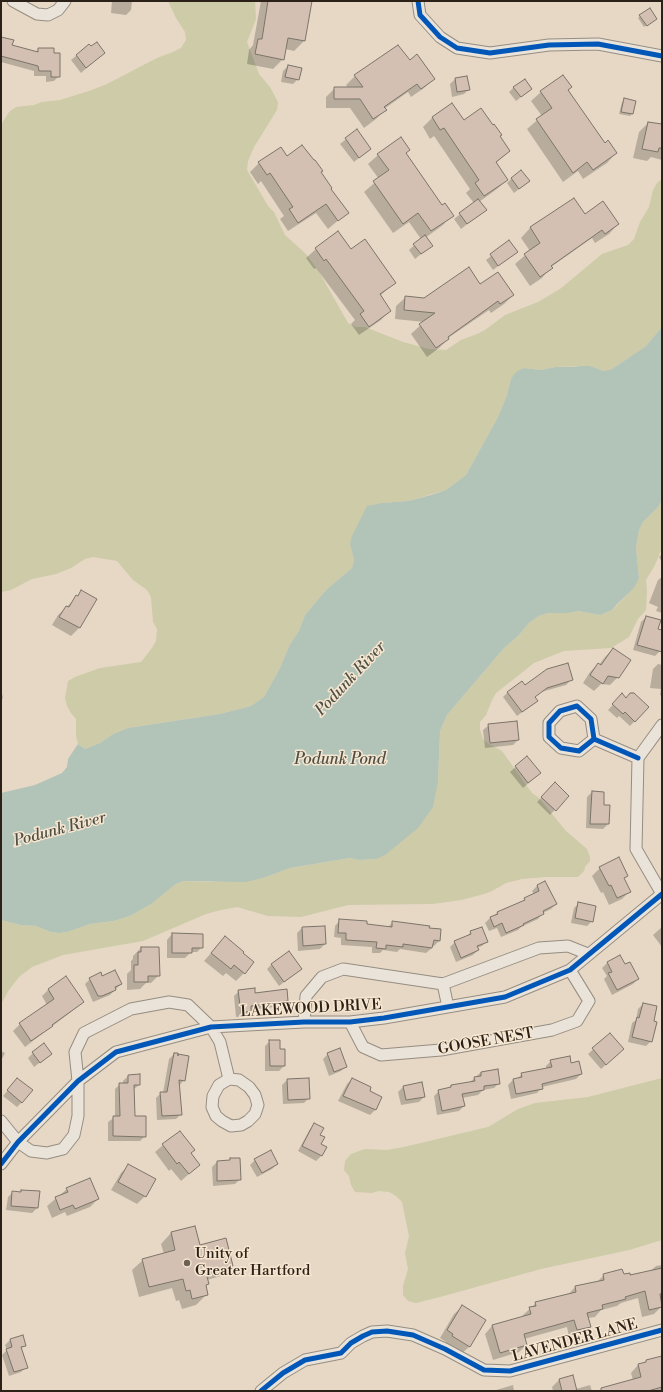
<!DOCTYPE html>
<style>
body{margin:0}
#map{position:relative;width:663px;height:1392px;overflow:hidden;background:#e6d8c5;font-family:"Libre Bodoni",serif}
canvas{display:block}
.frame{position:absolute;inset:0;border:2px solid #2c2118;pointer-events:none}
</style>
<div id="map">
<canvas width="663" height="1392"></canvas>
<div class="frame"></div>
</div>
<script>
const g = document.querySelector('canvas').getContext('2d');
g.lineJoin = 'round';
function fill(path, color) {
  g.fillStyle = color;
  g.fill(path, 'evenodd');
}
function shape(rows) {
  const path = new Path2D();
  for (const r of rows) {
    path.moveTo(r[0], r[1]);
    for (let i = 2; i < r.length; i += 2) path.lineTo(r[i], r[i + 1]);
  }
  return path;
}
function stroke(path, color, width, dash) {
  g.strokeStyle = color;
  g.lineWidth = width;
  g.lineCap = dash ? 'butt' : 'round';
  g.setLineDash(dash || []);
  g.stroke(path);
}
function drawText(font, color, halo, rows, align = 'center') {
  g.font = font + ' "Libre Bodoni",serif';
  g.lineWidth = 3;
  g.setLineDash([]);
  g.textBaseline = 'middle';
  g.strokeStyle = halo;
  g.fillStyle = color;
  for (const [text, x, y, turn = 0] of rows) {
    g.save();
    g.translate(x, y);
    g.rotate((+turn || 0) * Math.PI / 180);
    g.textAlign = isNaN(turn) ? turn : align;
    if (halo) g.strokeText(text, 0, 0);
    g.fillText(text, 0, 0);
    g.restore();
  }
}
fill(shape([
 [168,1,255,1,256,19,247,42,259,74,270,87,278,102,277,110,254,147,248,161,247,170,268,206,274,212,285,235,306,254,318,270,348,323,356,327,365,327,403,342,429,349,446,350,461,340,477,334,485,330,505,315,538,302,560,289,602,254,628,245,634,239,640,222,649,207,653,190,657,183,662,179,662,327,646,346,612,369,604,371,590,366,556,367,540,370,524,368,511,379,507,395,498,417,466,475,446,490,408,501,383,503,350,544,354,560,352,568,327,589,305,615,299,631,290,644,280,668,264,697,251,706,220,714,128,728,113,734,100,743,85,749,78,744,76,736,76,719,71,713,67,706,65,698,68,681,75,677,100,668,141,662,152,648,156,641,157,629,153,622,151,597,147,590,133,580,117,561,93,557,85,559,71,568,56,574,32,579,11,590,1,592,1,125,9,112,16,107,34,105,42,102,60,100,89,91,107,84,157,58,173,52,181,48,186,40,185,32,176,18],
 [662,500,662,548,655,565,646,580,647,592,646,610,638,619,629,637,611,648,564,651,534,663,496,693,492,700,486,715,480,722,480,730,483,739,489,744,502,751,532,793,539,798,566,831,587,849,590,857,590,861,585,867,584,871,578,877,546,877,522,879,506,883,492,891,484,894,461,900,433,904,348,905,301,917,268,916,237,907,221,910,206,914,143,941,63,955,32,967,19,977,9,990,1,1004,1,920,20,925,36,926,51,932,59,933,67,932,90,924,114,921,130,916,151,904,176,884,183,881,210,882,263,878,290,868,350,858,359,860,376,859,438,781,440,731,447,715,453,708,504,648,518,636,529,623,539,616,548,613,569,613,578,611,600,615,612,610,630,592,639,578,636,548,639,530,643,522,658,507],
 [662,1078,662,1240,629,1250,541,1269,440,1297,416,1303,408,1301,403,1295,403,1286,408,1269,405,1253,409,1236,402,1202,396,1196,389,1192,379,1191,372,1193,355,1192,351,1185,349,1176,344,1170,345,1161,351,1154,365,1149,387,1150,404,1147,488,1127,518,1109,535,1103,588,1097]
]), '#cdcba8');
fill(shape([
 [662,327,662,500,658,507,643,522,639,530,636,548,639,578,635,586,630,592,617,604,612,610,600,615,578,611,569,613,548,613,539,616,529,623,518,636,504,648,447,715,440,731,438,781,433,807,418,828,385,855,376,859,359,860,350,858,290,868,263,878,245,882,183,881,176,884,151,904,130,916,114,921,90,924,67,932,59,933,51,932,36,926,20,925,1,920,1,793,35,785,62,773,67,767,68,759,78,744,85,749,100,743,113,734,128,728,220,714,251,706,264,697,280,668,290,644,299,631,305,615,327,589,352,568,354,560,350,544,352,536,367,506,383,503,408,501,431,495,446,490,466,475,498,417,507,395,511,379,516,372,524,368,540,370,556,367,573,367,581,366,590,366,604,371,612,369,646,346]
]), '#b2c3b8');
fill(shape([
 [112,1,132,1,131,10,126,15,111,13],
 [261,1,311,1,304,41,294,51,285,49,283,59,273,69,247,64,249,50,253,45],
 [640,16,653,21,644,27,638,18],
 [1,38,11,45,35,52,39,49,59,76,54,81,46,82,46,76,34,76,34,71,1,62],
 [88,46,99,57,81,73,71,60],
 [398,46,409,61,433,79,424,88,411,97,408,92,384,109,385,110,376,119,364,128,350,108,326,108,326,97,335,88,348,88,346,85,355,76],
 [288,66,298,79,293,84,281,82,283,71],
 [563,76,571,87,568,91,605,144,616,153,607,163,583,179,578,171,563,182,527,129,542,116,531,101,541,92],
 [467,77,469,89,464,94,452,97,450,84,455,79],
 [514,87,531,89,516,101,509,92],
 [625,100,635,102,632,114,630,116,619,114,622,102],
 [451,105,464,122,499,137,509,151,496,163,507,180,497,189,479,202,485,210,461,229,454,219,474,203,466,193,470,189,434,136,430,139,423,127,432,118],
 [662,121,662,160,651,157,647,161,633,158,639,132,648,123,661,125],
 [356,131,370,149,354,162,340,144],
 [405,153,442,206,452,215,443,225,425,238,431,246,415,259,409,250,421,239,409,222,393,233,364,192,379,179,368,164,378,155],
 [287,158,320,172,330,189,347,213,328,229,316,213,288,231,280,219,284,216,261,181,258,184,250,172,259,163],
 [512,178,523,186,514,193,507,183],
 [574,199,585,215,618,224,609,234,595,243,592,238,551,267,542,278,530,286,515,264,530,251,521,238,530,228],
 [509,242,511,256,493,270,486,260],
 [316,249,351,251,395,282,380,296,390,310,381,320,359,335,351,324,355,320,316,268,314,269,306,258],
 [480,285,513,295,504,304,491,313,489,310,448,338,448,339,439,348,427,357,411,334,424,322,395,319,396,306,406,297,424,299],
 [662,554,662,562,659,557],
 [662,577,662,613,656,611,658,607,649,603,658,580],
 [82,592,95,599,79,628,71,636,52,625,58,615],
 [646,617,657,630,662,631,662,643,660,651,655,656,633,650,641,622],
 [613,649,618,677,610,685,601,684,594,691,583,683,590,672,598,664,599,665,605,657],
 [658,664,662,665,662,696,660,695,661,689,650,688,653,669],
 [571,680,566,685,541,692,534,697,536,701,531,706,517,716,503,697,508,692,525,686],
 [1,690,3,698,1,700],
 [632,692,648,707,630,726,619,716,617,718,608,710,622,695,626,699],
 [489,725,518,740,513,745,485,748,483,730],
 [527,757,540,773,523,788,510,772],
 [555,784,568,796,550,815,537,802],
 [592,792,603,806,608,824,603,829,586,828,587,797],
 [600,868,627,876,624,879,630,891,622,899,609,905,603,892,601,893,592,876],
 [545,882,556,904,551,909,543,913,538,919,521,927,518,930,501,937,497,928,489,931,485,923,490,918,497,913,520,903,525,899,534,894,532,891,537,886],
 [579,903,592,921,587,926,571,923,574,908],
 [340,920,365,925,388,927,393,922,428,929,439,941,434,946,432,946,432,948,426,953,400,949,397,952,383,950,380,953,372,953,372,947,341,945,341,938,334,937,335,926],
 [662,927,662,947,653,935],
 [302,928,325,944,320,949,298,951,297,933],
 [471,932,487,941,482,946,477,948,478,950,473,955,456,962,450,947,455,942,466,937],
 [172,934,202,947,197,952,191,952,185,958,167,958,167,940],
 [225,937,242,953,244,973,236,981,226,973,223,976,204,961],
 [141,948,159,975,151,983,146,983,140,989,127,990,127,974,131,970,131,961,133,959,133,956],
 [607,963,625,965,638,979,633,984,612,995,604,979,607,976,602,968],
 [272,964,301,969,279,986,267,969],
 [102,977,121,984,110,995,93,1002,85,984,90,979],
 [65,978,82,1002,76,1008,25,1047,13,1031,20,1024,47,1005,42,996,48,990],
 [239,991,254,994,287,1001,282,1006,250,1010,245,1016,236,1017,234,996],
 [643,1004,652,1022,651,1041,646,1046,628,1042,632,1023,636,1020,638,1009],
 [610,1034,618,1054,601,1069,588,1054],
 [270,1041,279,1050,284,1066,279,1071,265,1071,265,1046],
 [1,1051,5,1053,1,1061],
 [33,1053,51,1054,34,1067,28,1058],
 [174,1054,184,1080,179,1086,181,1114,176,1119,157,1120,156,1098,161,1093,163,1093,169,1059],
 [328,1054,346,1066,341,1071,329,1076,323,1059],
 [551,1061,571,1064,581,1074,576,1079,542,1087,537,1093,511,1099,508,1085,513,1080,517,1079,522,1074,546,1069,546,1066],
 [481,1072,499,1083,494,1088,483,1090,478,1095,462,1098,464,1106,459,1111,437,1115,434,1096,439,1091,448,1089,451,1085,469,1083],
 [128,1076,139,1085,133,1090,134,1117,145,1136,140,1141,108,1141,108,1122,115,1117,115,1089,120,1084,123,1084,123,1081],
 [352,1079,368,1091,375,1110,370,1115,338,1101,347,1084],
 [287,1080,309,1098,304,1103,283,1104,282,1085],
 [13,1084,22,1102,17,1107,3,1096],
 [403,1087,424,1097,419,1102,401,1105,398,1092],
 [315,1124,319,1135,320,1144,326,1147,321,1156,316,1161,298,1151,310,1129],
 [163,1145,199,1165,181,1181,171,1169,169,1171,155,1152],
 [231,1159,240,1179,235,1184,213,1186,212,1167,217,1162,229,1161],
 [255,1160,277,1164,272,1169,257,1177,250,1165],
 [129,1165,145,1196,137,1204,111,1190,121,1173],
 [67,1189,98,1199,90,1207,67,1216,65,1212,52,1218,47,1206],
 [22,1191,39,1192,37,1208,32,1213,6,1210,8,1197,13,1192,19,1193],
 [171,1233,232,1266,221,1276,207,1280,207,1284,205,1286,207,1294,196,1305,182,1309,179,1300,176,1301,172,1288,139,1297,132,1270,143,1260,164,1254,161,1244],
 [662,1265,662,1299,660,1299,661,1307,654,1314,642,1317,638,1298,621,1303,617,1306,601,1310,595,1317,588,1318,589,1326,582,1334,569,1337,567,1327,524,1339,526,1345,519,1352,493,1360,485,1334,492,1326,523,1317,522,1316,536,1303,568,1295,575,1287,596,1283,604,1275,630,1277,649,1272,656,1266],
 [462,1307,485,1321,469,1347,461,1354,445,1344,446,1342,440,1338,454,1314],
 [10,1340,25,1345,21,1349,26,1367,21,1372,9,1376,2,1355,7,1350,5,1345],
 [662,1357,662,1391,601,1391,633,1380,631,1373,638,1365,643,1364,646,1361],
 [559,1380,576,1389,590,1385,592,1391,553,1391,552,1387],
 [513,1385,514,1391,493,1391]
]), '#0003');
const building = shape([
 [268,1,312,1,305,41,288,38,284,60,255,54,258,39,262,39,268,1],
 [650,8,657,19,647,26,639,15,650,8],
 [1,37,14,40,12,45,38,52,38,48,54,48,54,53,60,53,60,77,51,77,51,71,39,71,38,66,1,56,1,37],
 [97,42,105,53,86,68,76,55,89,44,91,46,97,42],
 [398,45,410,60,417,54,435,79,421,89,417,84,384,107,387,110,373,119,360,99,334,99,334,87,363,87,354,75,398,45],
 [288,65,302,68,299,80,285,77,288,65],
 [563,75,572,87,568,90,605,143,608,140,617,153,593,170,587,162,573,173,536,119,552,108,540,91,563,75],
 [467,76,470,90,457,92,455,78,467,76],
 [525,79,532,89,521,97,513,87,525,79],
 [624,98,636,101,633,114,621,112,624,98],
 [452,103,464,120,481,108,493,125,494,124,502,135,500,136,510,151,496,162,508,180,484,196,475,183,479,180,444,128,440,130,432,117,452,103],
 [648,122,662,124,662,148,659,148,658,152,642,149,648,122],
 [357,129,371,149,359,158,345,138,357,129],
 [401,137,410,150,406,153,442,205,445,203,454,216,431,231,418,213,403,224,373,181,389,170,377,154,401,137],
 [302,145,314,160,315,160,323,171,321,172,332,188,331,189,349,213,338,221,326,204,298,223,289,209,293,207,270,173,267,175,258,162,281,147,287,156,302,145],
 [521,170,530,181,519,189,511,178,521,170],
 [574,198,585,214,603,201,619,224,605,234,602,230,551,266,553,268,540,277,524,254,540,243,530,227,574,198],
 [478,199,487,210,467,224,459,213,478,199],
 [338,231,351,249,365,239,396,283,380,294,391,311,369,327,360,314,364,311,326,259,324,261,315,248,338,231],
 [425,235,433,246,421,254,413,244,425,235],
 [509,240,518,252,498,266,490,254,509,240],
 [469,267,480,284,498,272,514,295,500,304,498,301,448,337,449,339,436,348,419,324,435,313,404,310,405,296,424,298,469,267],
 [81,590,97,599,80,628,59,617,66,606,69,607,76,595,78,596,81,590],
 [646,616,661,620,658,629,662,630,662,652,637,645,646,616],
 [613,648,631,660,619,678,608,676,603,684,590,675,598,663,601,665,613,648],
 [568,663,573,680,547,688,535,697,538,701,522,712,507,692,522,681,525,685,547,669,568,663],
 [622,693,626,698,630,693,634,693,649,707,635,722,625,712,623,714,612,704,622,693],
 [517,721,519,740,490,743,488,724,517,721],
 [527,756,541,773,528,783,515,766,527,756],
 [555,782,569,796,556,811,541,797,555,782],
 [592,791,604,792,604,805,610,805,609,824,590,824,592,791],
 [619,857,628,876,624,878,631,892,617,898,611,885,609,886,599,867,619,857],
 [545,881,557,904,543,911,544,914,523,924,524,925,506,933,502,923,494,927,490,917,498,914,497,912,525,900,524,898,539,891,537,885,545,881],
 [578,902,596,906,593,922,575,918,578,902],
 [339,919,367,921,367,924,392,927,392,921,430,926,429,928,441,929,440,941,434,940,432,948,403,944,403,947,386,945,386,949,376,948,377,942,346,940,346,933,338,933,339,919],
 [325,926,326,944,303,946,302,927,325,926],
 [482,927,488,942,477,946,479,950,461,958,454,941,471,934,470,931,482,927],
 [172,933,203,934,203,948,192,948,192,953,172,953,172,933],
 [225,936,244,952,243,953,254,962,245,974,234,965,231,969,211,953,225,936],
 [141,947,159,947,160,976,148,976,148,982,134,982,134,965,138,965,138,952,141,952,141,947],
 [289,951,302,969,284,982,271,964,289,951],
 [620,955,625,964,630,962,639,979,617,990,608,973,612,972,607,962,620,955],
 [115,970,122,984,115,987,116,990,102,996,98,996,89,978,101,972,102,976,115,970],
 [66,976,84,1002,52,1025,53,1026,31,1041,19,1023,54,999,48,989,66,976],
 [255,988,255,993,287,989,288,1001,251,1006,251,1011,241,1013,238,990,255,988],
 [643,1003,657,1006,654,1021,657,1022,652,1042,632,1037,637,1017,639,1018,643,1003],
 [610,1033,624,1049,606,1065,592,1048,610,1033],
 [269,1040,280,1040,280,1049,285,1049,285,1066,270,1066,269,1040],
 [44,1043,52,1054,40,1063,32,1052,44,1043],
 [340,1048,347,1067,334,1072,327,1053,340,1048],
 [174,1053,178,1053,178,1056,178,1054,189,1056,185,1081,179,1080,182,1115,162,1116,160,1092,167,1092,174,1053],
 [570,1056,571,1063,579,1061,582,1074,542,1084,543,1089,516,1094,513,1079,522,1077,521,1073,552,1067,550,1060,570,1056],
 [498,1069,500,1084,484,1086,484,1090,462,1094,465,1106,442,1111,438,1090,451,1087,451,1085,475,1081,474,1077,481,1076,481,1072,498,1069],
 [140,1074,140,1085,134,1085,135,1116,146,1116,146,1137,113,1136,113,1116,120,1116,119,1083,128,1083,128,1075,140,1074],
 [17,1078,33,1090,22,1103,7,1090,17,1078],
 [309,1078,310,1099,288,1100,287,1079,309,1078],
 [352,1078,371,1087,370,1091,382,1097,376,1110,343,1096,352,1078],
 [422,1082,425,1097,406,1100,403,1086,422,1082],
 [314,1123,324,1128,320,1135,325,1137,321,1144,327,1147,322,1156,302,1146,314,1123],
 [180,1131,195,1150,191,1153,200,1165,189,1174,179,1162,177,1164,162,1144,180,1131],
 [271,1150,278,1164,262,1173,254,1159,271,1150],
 [230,1158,240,1158,241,1180,217,1181,217,1161,230,1160,230,1158],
 [128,1164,156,1179,146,1197,118,1182,128,1164],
 [90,1178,99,1199,75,1209,73,1205,60,1210,55,1197,68,1192,66,1188,90,1178],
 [21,1190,40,1191,38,1208,11,1206,12,1191,21,1192,21,1190],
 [195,1226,200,1245,226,1238,233,1266,206,1273,209,1284,206,1285,208,1295,192,1299,190,1290,186,1291,183,1279,149,1287,142,1259,175,1250,171,1232,195,1226],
 [662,1268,662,1293,660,1294,662,1307,649,1310,645,1291,625,1297,626,1299,602,1305,603,1309,587,1313,591,1327,577,1330,574,1320,524,1334,527,1345,500,1353,492,1325,531,1314,529,1307,536,1306,535,1302,576,1292,575,1286,604,1280,603,1274,622,1269,624,1274,630,1273,630,1275,662,1268],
 [462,1305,486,1320,470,1347,452,1336,453,1334,447,1330,462,1305],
 [23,1335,26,1346,21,1347,28,1368,14,1372,6,1349,12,1347,10,1339,23,1335],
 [662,1356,662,1387,648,1391,601,1391,601,1388,641,1377,638,1364,646,1362,646,1360,662,1356],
 [573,1375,577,1391,562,1391,559,1379,573,1375]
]);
fill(building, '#d3c0b2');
stroke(building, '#7c7469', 1);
const street = shape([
 [13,1,37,14,48,15,58,10,65,1],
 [418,1,420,15,440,37,457,48,490,53,549,45,598,44,662,56],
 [594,739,579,751,561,748,549,737,549,723,560,711,577,706,591,719,594,739,638,758],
 [662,894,636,849,638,758,662,725],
 [443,984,448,1007],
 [304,1022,306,996,322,977,343,969,443,984,539,948,568,946,588,954],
 [350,1022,363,1047,381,1055,441,1050,552,1030,577,1021,589,1001,570,970],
 [229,1079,239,1080,249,1087,255,1095,258,1105,255,1114,248,1121,241,1125,231,1126,222,1121,216,1116,212,1107,213,1096,219,1085,229,1079],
 [1,1121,18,1142,31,1151,47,1153,63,1149,74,1135,78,1116,78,1081,75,1052,84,1033,131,1009,169,1002,188,1005,211,1027,220,1042,229,1079],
 [1,1164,18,1142,78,1081,116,1052,211,1027,304,1022,350,1022,384,1018,505,997,570,970,662,894],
 [261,1391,283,1373,305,1360,341,1353,351,1343,363,1336,372,1332,387,1331,413,1335,445,1349,484,1370,510,1371,662,1330]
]);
stroke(street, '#968d81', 13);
stroke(street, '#eae3d9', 11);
stroke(shape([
 [418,1,420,15,440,37,457,48,490,53,549,45,598,44,662,56],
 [594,739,579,751,561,748,549,737,549,723,560,711,577,706,591,719,594,739,638,758],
 [1,1164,18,1142,78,1081,116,1052,211,1027,304,1022,350,1022,384,1018,505,997,570,970,662,894],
 [261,1391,283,1373,305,1360,341,1353,351,1343,363,1336,372,1332,387,1331,413,1335,445,1349,484,1370,510,1371,662,1330]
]), '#0057b8', 5);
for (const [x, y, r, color] of [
 [187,1263,4,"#6d6155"]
]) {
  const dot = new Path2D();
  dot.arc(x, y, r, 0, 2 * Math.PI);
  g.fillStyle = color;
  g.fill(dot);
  stroke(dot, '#f7e7d1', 1.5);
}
drawText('15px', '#2c2118', '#f7e7d1', [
 ["LAKEWOOD DRIVE",311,1009,-3],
 ["GOOSE NEST",486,1042,-10],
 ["LAVENDER LANE",575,1341,-15]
]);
drawText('15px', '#2c2118', '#f7e7d1', [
 ["Unity of",195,1254],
 ["Greater Hartford",195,1271]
], 'left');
drawText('italic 16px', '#4d4f46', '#f7e7d1', [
 ["Podunk River",351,679,-47],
 ["Podunk Pond",340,760],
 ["Podunk River",60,830,-15]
]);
</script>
